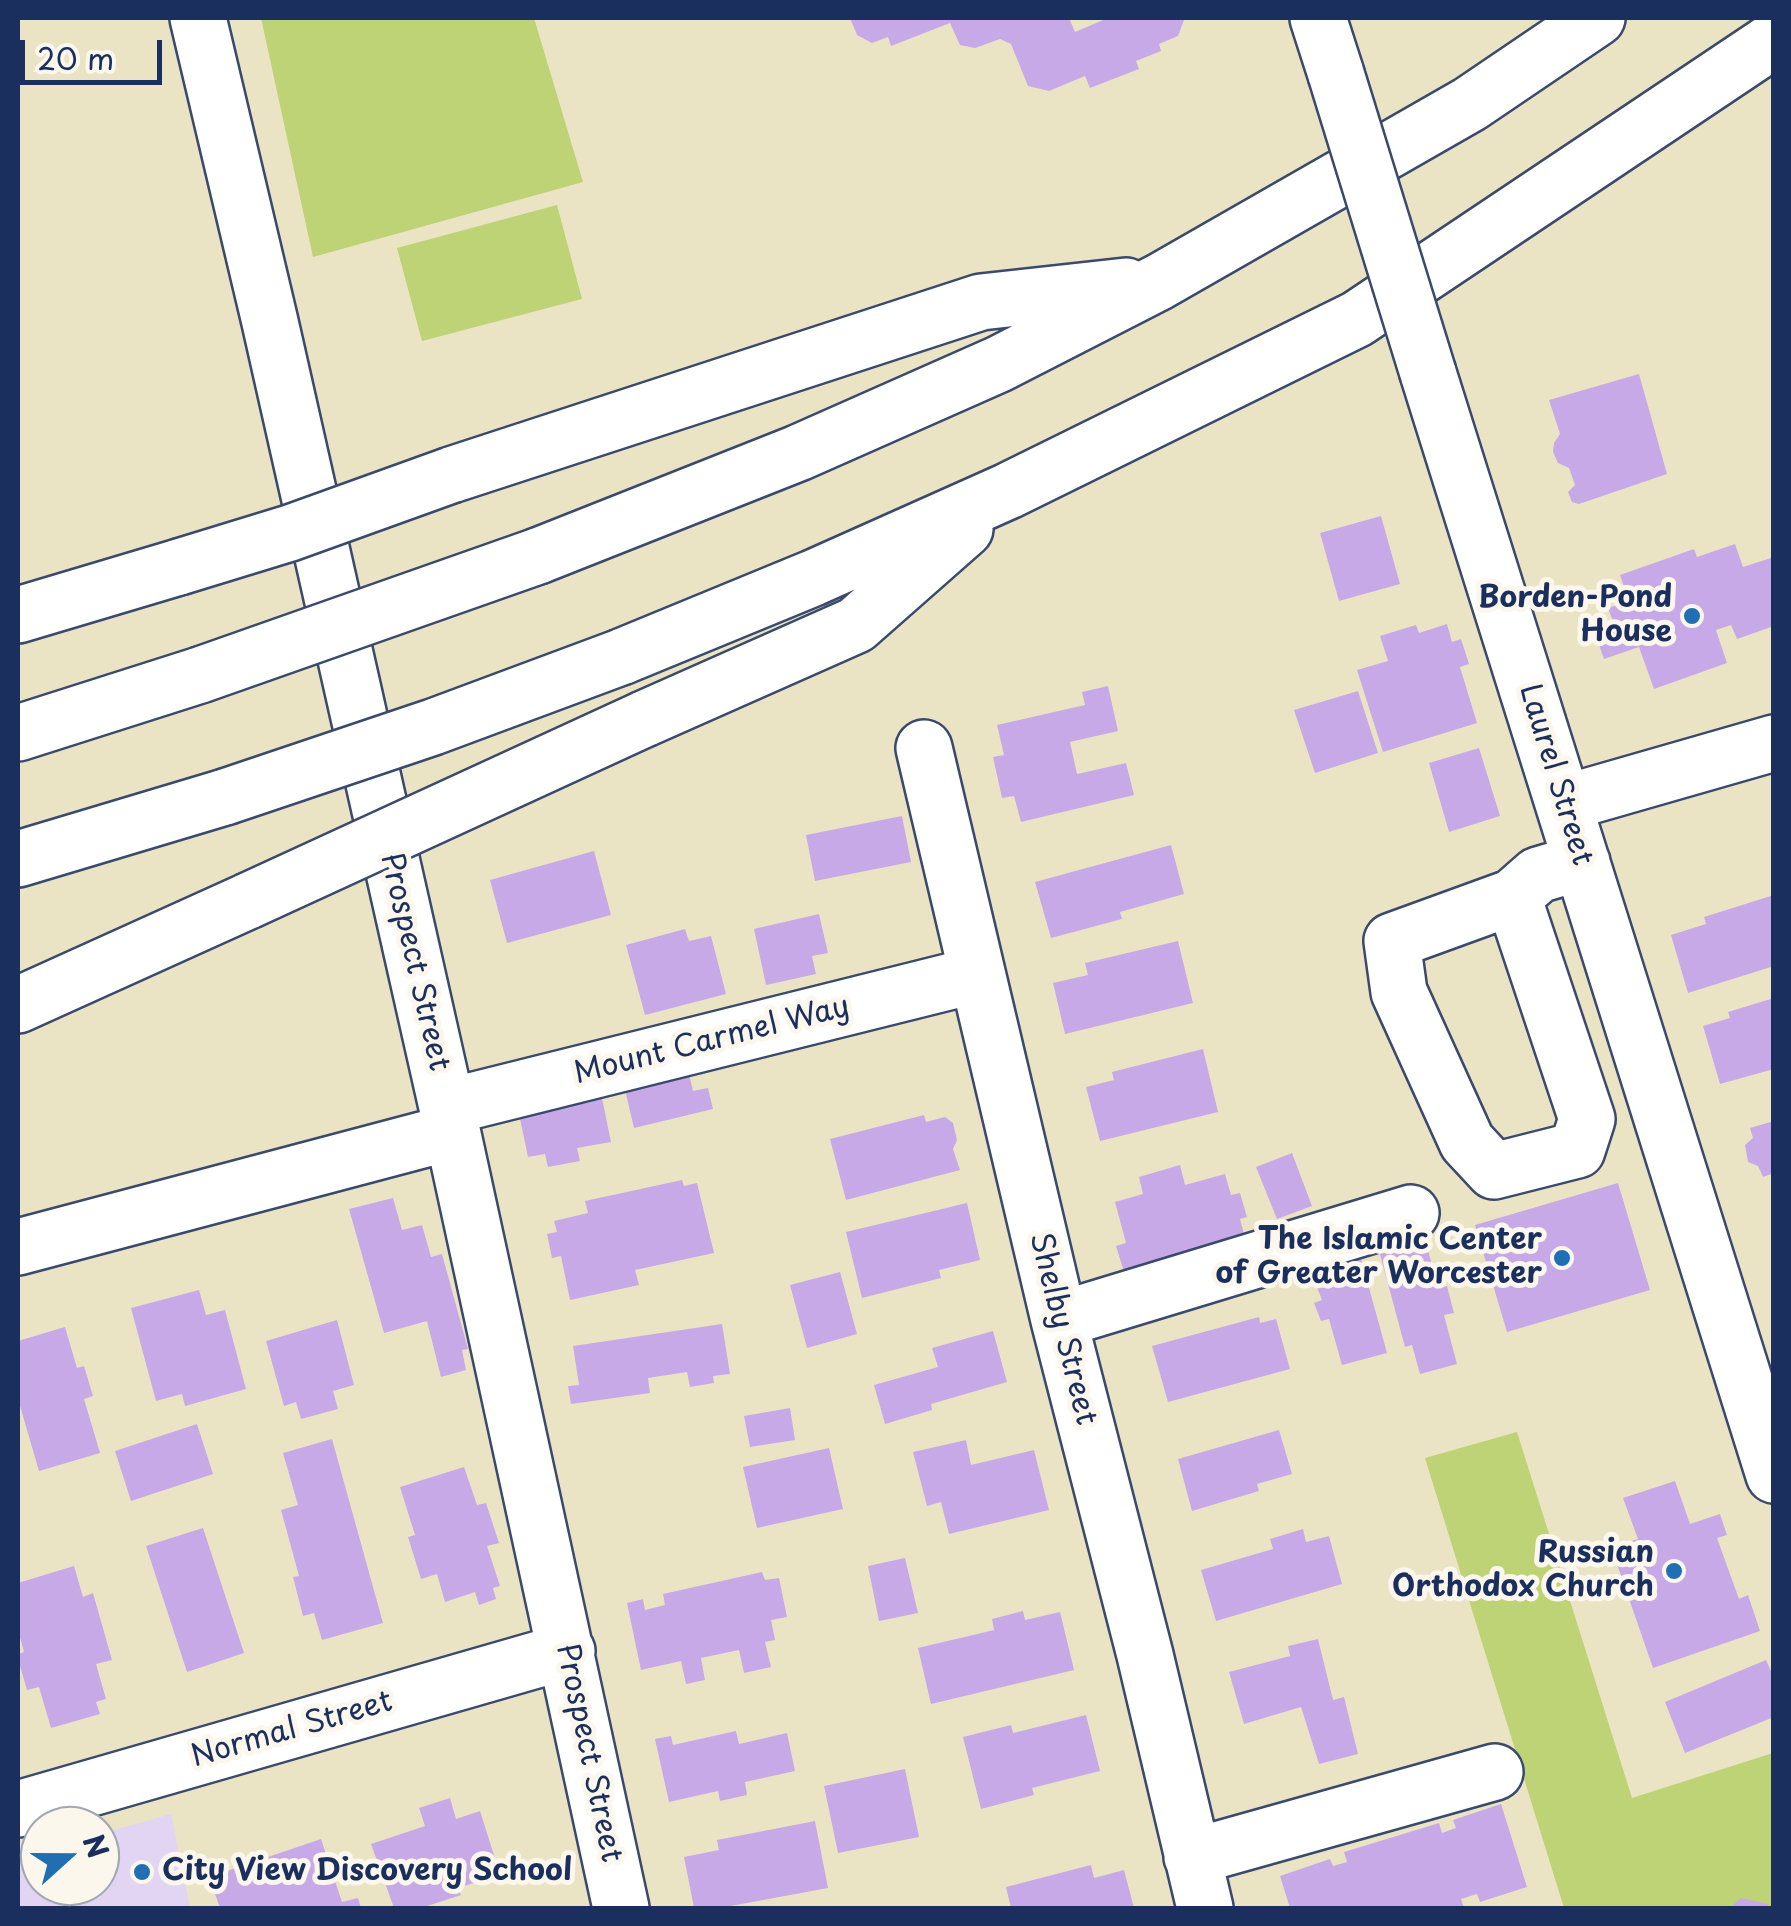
<!DOCTYPE html>
<style>
body{margin:0}
#map{position:relative;width:1791px;height:1926px;overflow:hidden;background:#eae4c4;font-family:"Playpen Sans",sans-serif}
canvas{display:block}
.frame{position:absolute;inset:0;border:20px solid #1b2f5e;pointer-events:none}
.north{position:absolute;left:20px;top:1806px;width:100px;height:100px;box-sizing:border-box;background:#fbf7ec;border:2px solid #a1a7b3;border-radius:50%;rotate:69deg;font-size:28px;font-weight:700;line-height:40px;text-align:center;color:#1b2f5e}
.north::after{content:'';display:block;margin:auto;width:35px;height:45px;background:#1f6fb2;clip-path:polygon(50% 0,100% 100%,50% 72%,0 100%)}
.scale{position:absolute;left:20px;top:40px;width:142px;height:45px;box-sizing:border-box;border:5px solid #1b2f5e;border-top:0;padding-left:12px;font-size:30px;line-height:35px;white-space:nowrap;color:#1b2f5e;-webkit-text-stroke:8px #fbf7ec;paint-order:stroke}
</style>
<div id="map">
<canvas width="1791" height="1926"></canvas>
<div class="frame"></div>
<div class="north">N</div>
<div class="scale">20 m</div>
</div>
<script>
const g = document.querySelector('canvas').getContext('2d');
g.lineJoin = 'round';
function fill(path, color) {
  g.fillStyle = color;
  g.fill(path, 'evenodd');
}
function shape(rows) {
  const path = new Path2D();
  for (const r of rows) {
    path.moveTo(r[0], r[1]);
    for (let i = 2; i < r.length; i += 2) path.lineTo(r[i], r[i + 1]);
  }
  return path;
}
function stroke(path, color, width, dash) {
  g.strokeStyle = color;
  g.lineWidth = width;
  g.lineCap = dash ? 'butt' : 'round';
  g.setLineDash(dash || []);
  g.stroke(path);
}
function drawText(font, color, halo, rows, align = 'center') {
  g.font = font + ' "Playpen Sans",sans-serif';
  g.lineWidth = 10;
  g.setLineDash([]);
  g.textBaseline = 'middle';
  g.strokeStyle = halo;
  g.fillStyle = color;
  for (const [text, x, y, turn = 0] of rows) {
    g.save();
    g.translate(x, y);
    g.rotate((+turn || 0) * Math.PI / 180);
    g.textAlign = isNaN(turn) ? turn : align;
    if (halo) g.strokeText(text, 0, 0);
    g.fillText(text, 0, 0);
    g.restore();
  }
}
fill(shape([
 [171,1814,190,1908,18,1908,18,1858,40,1851,40,1886,100,1886,100,1834]
]), '#e2d4f3');
fill(shape([
 [261,18,534,18,583,182,313,257],
 [557,205,582,299,422,341,397,248],
 [1517,1432,1632,1798,1773,1753,1773,1908,1564,1908,1425,1458]
]), '#bed276');
fill(shape([
 [850,18,1069,18,1075,32,1108,18,1183,18,1184,20,1178,36,1159,44,1161,51,1136,61,1139,69,1090,88,1085,76,1049,91,1028,86,1011,44,1000,39,975,48,960,45,950,23,891,46,888,37,872,43,857,35],
 [1639,374,1667,474,1579,504,1572,502,1568,492,1575,485,1569,468,1558,463,1553,452,1554,443,1560,434,1549,400],
 [1381,516,1400,584,1339,601,1320,533],
 [1735,544,1743,567,1774,557,1774,626,1737,639,1731,625,1716,630,1727,663,1654,689,1639,647,1604,659,1594,631,1614,624,1608,608,1629,601,1620,575,1694,549,1697,557],
 [1447,624,1452,642,1461,639,1469,664,1460,667,1477,723,1383,752,1357,670,1388,661,1380,636,1416,625,1419,633],
 [1108,686,1118,731,1070,742,1077,774,1126,763,1134,795,1021,822,1014,796,1002,798,993,757,1004,755,997,725,1085,705,1082,692],
 [1358,691,1378,753,1315,773,1294,710],
 [1479,748,1500,816,1449,832,1429,763],
 [902,816,911,862,815,881,806,835],
 [1171,845,1184,894,1120,912,1122,919,1051,938,1035,882],
 [594,851,611,915,507,943,490,880],
 [1774,895,1774,966,1688,993,1671,935,1706,924,1704,917],
 [819,914,828,953,812,956,816,974,766,985,754,929],
 [685,929,689,941,711,936,726,994,645,1015,626,945],
 [1178,941,1193,1003,1065,1034,1053,983,1088,975,1085,963],
 [1774,998,1774,1069,1720,1084,1703,1026,1730,1018,1728,1012],
 [1203,1049,1218,1112,1100,1141,1086,1087,1114,1080,1112,1072],
 [689,1074,693,1091,708,1088,713,1109,634,1128,625,1090],
 [602,1098,611,1142,577,1148,580,1161,548,1167,545,1154,528,1157,519,1114],
 [924,1115,926,1122,945,1117,953,1123,957,1140,953,1149,960,1170,846,1200,830,1139],
 [1774,1121,1774,1173,1763,1177,1758,1166,1748,1162,1745,1145,1753,1138,1750,1128],
 [1292,1153,1312,1206,1277,1219,1256,1167],
 [1180,1165,1185,1185,1225,1174,1231,1195,1240,1193,1247,1217,1240,1219,1245,1238,1124,1272,1116,1246,1126,1243,1115,1202,1143,1194,1139,1177],
 [682,1180,684,1186,697,1183,714,1253,635,1270,639,1285,570,1300,561,1256,552,1258,547,1234,557,1232,554,1221,588,1213,585,1201],
 [1618,1183,1650,1290,1507,1332,1475,1225],
 [393,1198,402,1230,422,1225,431,1257,442,1254,468,1349,462,1350,466,1370,441,1377,427,1321,384,1333,349,1209],
 [967,1203,980,1260,939,1270,941,1278,862,1298,846,1232],
 [1423,1232,1438,1288,1447,1286,1454,1313,1444,1315,1457,1364,1420,1374,1412,1345,1405,1347,1377,1243],
 [1358,1248,1387,1353,1342,1365,1329,1319,1321,1321,1314,1303,1322,1300,1308,1264],
 [840,1272,857,1334,807,1348,790,1285],
 [199,1290,206,1315,225,1310,246,1389,185,1406,182,1394,156,1401,131,1308],
 [1259,1317,1260,1323,1276,1319,1290,1369,1168,1402,1152,1346],
 [337,1320,354,1385,333,1391,338,1409,301,1419,296,1402,284,1406,266,1341],
 [722,1324,730,1374,713,1376,714,1383,690,1387,687,1372,648,1378,650,1393,571,1404,568,1386,579,1385,573,1346],
 [65,1327,77,1368,84,1366,93,1396,84,1399,100,1453,39,1471,18,1399,18,1341],
 [993,1331,1007,1382,931,1404,932,1410,885,1424,874,1385,938,1367,932,1348],
 [790,1408,795,1440,750,1447,744,1416],
 [197,1424,213,1474,131,1501,115,1451],
 [1279,1430,1292,1474,1257,1484,1259,1491,1192,1511,1178,1459],
 [332,1439,383,1623,322,1640,314,1613,303,1616,293,1577,299,1576,281,1510,298,1505,283,1453],
 [966,1440,971,1465,1034,1450,1049,1510,949,1534,941,1502,927,1506,913,1452],
 [829,1448,843,1509,757,1528,743,1467],
 [464,1467,477,1505,486,1503,499,1543,487,1546,500,1586,493,1588,496,1599,479,1605,475,1592,445,1602,437,1574,421,1579,408,1537,415,1535,400,1487],
 [1675,1481,1690,1524,1720,1514,1727,1535,1717,1538,1739,1599,1748,1595,1760,1631,1653,1668,1611,1547,1638,1539,1623,1498],
 [203,1528,244,1653,187,1672,146,1546],
 [1303,1529,1306,1542,1329,1536,1342,1584,1216,1621,1201,1570,1273,1549,1270,1539],
 [905,1558,918,1613,879,1621,868,1566],
 [74,1566,83,1597,93,1593,112,1660,96,1664,106,1699,96,1702,100,1714,51,1728,39,1687,27,1690,18,1659,18,1654,24,1652,18,1630,18,1583],
 [762,1572,765,1580,779,1578,787,1617,771,1620,775,1640,765,1642,771,1667,744,1673,739,1650,701,1658,705,1680,686,1684,681,1661,641,1670,627,1603,643,1599,645,1610,665,1605,663,1594],
 [1023,1611,1025,1620,1060,1612,1074,1670,931,1704,918,1648,994,1630,992,1619],
 [1318,1639,1333,1700,1344,1697,1358,1754,1319,1764,1301,1707,1244,1724,1229,1672,1290,1656,1288,1646],
 [1766,1660,1774,1678,1774,1717,1685,1753,1665,1702],
 [1086,1715,1100,1771,1032,1788,1034,1795,981,1809,963,1737,1011,1725,1013,1733],
 [736,1731,739,1744,787,1733,795,1771,745,1782,747,1795,720,1801,718,1791,669,1802,655,1739,671,1736,673,1745],
 [905,1769,919,1837,838,1853,824,1786],
 [450,1798,456,1819,480,1811,500,1874,458,1888,461,1895,421,1908,394,1908,371,1844,425,1826,419,1808],
 [1501,1804,1527,1887,1480,1902,1477,1894,1461,1899,1464,1908,1290,1908,1280,1876,1330,1859,1333,1866,1347,1862,1344,1852,1439,1823,1442,1833,1456,1828,1453,1820],
 [815,1821,828,1888,720,1908,694,1908,684,1857,719,1850,717,1840],
 [321,1839,342,1902,358,1898,361,1908,220,1908,209,1877],
 [1091,1865,1094,1878,1124,1870,1134,1908,1011,1908,1006,1887],
 [1741,1898,1768,1904,1769,1908,1730,1908]
]), '#c8a9e8');
const minor = shape([
 [198,18,270,322,447,1107,621,1908],
 [1318,18,1336,74],
 [1428,373,1774,1475],
 [924,748,1059,1320,1145,1655,1205,1908],
 [1565,803,1774,743],
 [1513,897,1587,1119,1577,1150,1494,1171,1467,1142,1399,992,1392,941,1513,897,1538,875,1582,862],
 [447,1107,976,975],
 [18,1247,452,1132],
 [1059,1320,1411,1213],
 [18,1809,567,1651],
 [1192,1857,1495,1772]
]);
const highway = shape([
 [451,475,981,302,1126,286],
 [538,556,798,453,999,364,1159,282,1470,104,1597,18],
 [18,615,179,567],
 [621,657,813,578,1008,491,1357,319,1774,40],
 [644,719,856,625,965,529],
 [18,733,200,675],
 [18,859,225,797],
 [18,1005,248,901]
]);
stroke(minor, '#3a4a6d', 60);
stroke(highway, '#3a4a6d', 60);
stroke(minor, '#fff', 55);
stroke(highway, '#fff', 55);
const minorBridge = shape([
 [1336,74,1428,373]
]);
const highwayBridge = shape([
 [179,567,290,533,451,475],
 [200,675,538,556],
 [225,797,433,727,621,657],
 [248,901,644,719]
]);
stroke(minorBridge, '#3a4a6d', 60, []);
stroke(highwayBridge, '#3a4a6d', 60, []);
stroke(minorBridge, '#fff', 55);
stroke(highwayBridge, '#fff', 55);
for (const [x, y, r, color] of [
 [1692,616,10,"#1f6fb2"],
 [1562,1258,10,"#1f6fb2"],
 [1674,1571,10,"#1f6fb2"],
 [142,1872,10,"#1f6fb2"]
]) {
  const dot = new Path2D();
  dot.arc(x, y, r, 0, 2 * Math.PI);
  g.fillStyle = color;
  g.fill(dot);
  stroke(dot, '#fbf7ec', 4);
}
drawText('bold 30px', '#1b2f5e', '#fbf7ec', [
 ["Borden-Pond",1672,599],
 ["House",1672,633],
 ["The Islamic Center",1542,1241],
 ["of Greater Worcester",1542,1275],
 ["Russian",1654,1554],
 ["Orthodox Church",1654,1588],
 ["City View Discovery School",162,1872,"left"]
], 'right');
drawText('30px', '#1b2f5e', '#fbf7ec', [
 ["Laurel Street",1555,775,73],
 ["Prospect Street",414,962,77],
 ["Mount Carmel Way",712,1041,-14],
 ["Shelby Street",1062,1329,76],
 ["Normal Street",292,1730,-16],
 ["Prospect Street",588,1753,78]
]);
</script>
